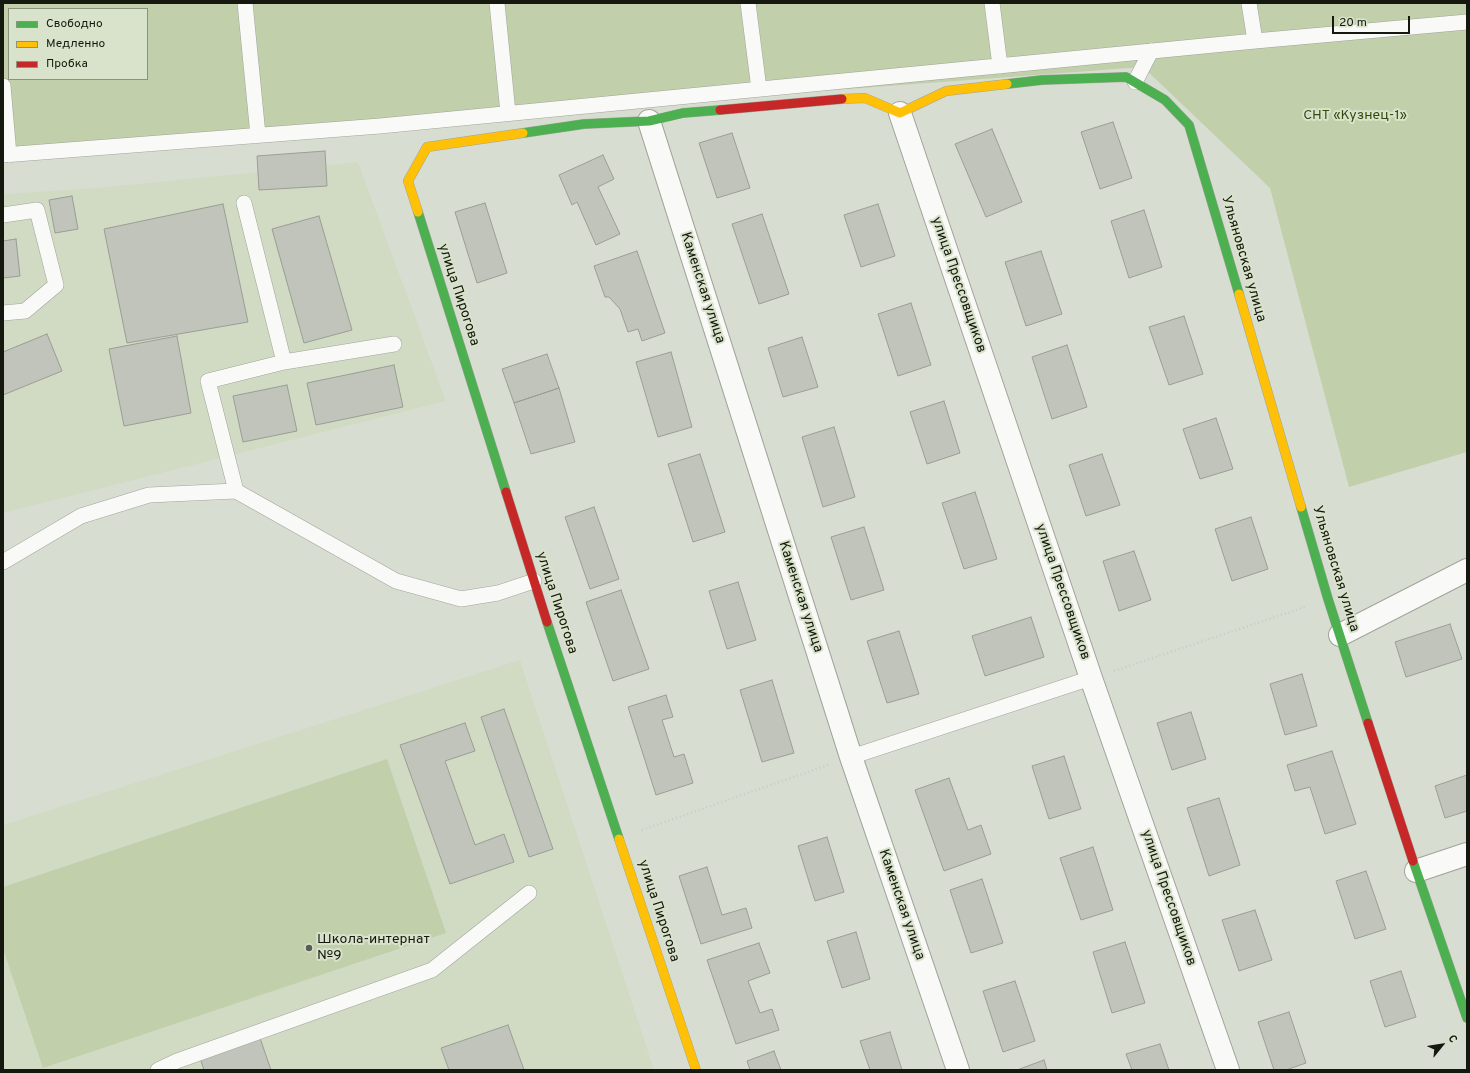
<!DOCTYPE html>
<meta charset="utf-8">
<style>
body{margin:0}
#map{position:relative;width:1470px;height:1073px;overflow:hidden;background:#d8ddd1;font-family:Overpass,sans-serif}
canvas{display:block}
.frame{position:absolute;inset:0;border:4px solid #15180f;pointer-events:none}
.legend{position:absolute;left:8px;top:8px;width:140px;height:72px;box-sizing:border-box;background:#d9e3cb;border:1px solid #8b9280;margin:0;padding:5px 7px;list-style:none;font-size:12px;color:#15180f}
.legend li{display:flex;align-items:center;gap:8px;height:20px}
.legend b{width:20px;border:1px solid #8b9280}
.north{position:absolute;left:1422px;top:1025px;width:40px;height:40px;-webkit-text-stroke:3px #d9e3cb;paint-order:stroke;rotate:60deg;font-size:11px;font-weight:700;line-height:16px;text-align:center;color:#15180f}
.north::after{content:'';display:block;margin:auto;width:14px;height:18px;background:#15180f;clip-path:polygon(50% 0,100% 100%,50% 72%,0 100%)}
.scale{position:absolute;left:1332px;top:16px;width:78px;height:18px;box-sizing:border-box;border:2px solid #15180f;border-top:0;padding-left:5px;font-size:12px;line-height:14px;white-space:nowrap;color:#15180f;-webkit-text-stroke:3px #d9e3cb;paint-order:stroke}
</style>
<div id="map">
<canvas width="1470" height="1073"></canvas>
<div class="frame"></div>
<ul class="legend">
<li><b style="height:5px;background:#4caf50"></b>Свободно</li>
<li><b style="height:5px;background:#ffc107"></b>Медленно</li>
<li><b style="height:5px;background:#c62828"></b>Пробка</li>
</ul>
<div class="north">С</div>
<div class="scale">20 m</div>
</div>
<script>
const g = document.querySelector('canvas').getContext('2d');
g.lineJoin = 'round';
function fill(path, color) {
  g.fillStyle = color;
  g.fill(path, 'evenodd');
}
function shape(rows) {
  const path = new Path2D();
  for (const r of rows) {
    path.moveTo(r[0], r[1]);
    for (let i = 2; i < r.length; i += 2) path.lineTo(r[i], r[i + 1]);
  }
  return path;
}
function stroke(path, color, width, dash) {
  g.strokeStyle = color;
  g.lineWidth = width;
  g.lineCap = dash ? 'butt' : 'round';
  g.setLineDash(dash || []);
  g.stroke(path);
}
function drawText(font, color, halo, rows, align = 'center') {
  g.font = font + ' Overpass,sans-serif';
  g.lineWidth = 4;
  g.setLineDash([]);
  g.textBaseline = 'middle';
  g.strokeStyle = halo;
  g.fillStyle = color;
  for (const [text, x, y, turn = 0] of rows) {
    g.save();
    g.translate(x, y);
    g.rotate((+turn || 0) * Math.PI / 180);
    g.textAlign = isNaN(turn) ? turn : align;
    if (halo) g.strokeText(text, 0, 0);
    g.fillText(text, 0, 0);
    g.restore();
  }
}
fill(shape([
 [358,162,446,401,3,513,3,194,96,188],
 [520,660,654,1070,3,1070,3,825]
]), '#d1dbc4');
fill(shape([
 [3,3,1467,3,1467,452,1349,487,1270,188,1143,67,3,152],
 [9,9,147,9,147,79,9,79],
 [387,759,446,933,43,1068,3,949,3,887]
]), '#c1cfab');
const building = shape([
 [1113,122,1132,178,1100,189,1081,132,1113,122],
 [992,129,1022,202,986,217,955,144,992,129],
 [732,133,750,188,717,198,699,143,732,133],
 [325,151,327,186,259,190,257,156,325,151],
 [603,155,614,179,598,187,620,234,596,245,577,202,572,205,559,175,603,155],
 [72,196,78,229,55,233,49,200,72,196],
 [485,203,507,273,477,283,455,212,485,203],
 [223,204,248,322,127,343,104,229,223,204],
 [878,204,895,256,861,267,844,215,878,204],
 [1144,210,1162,267,1129,278,1111,221,1144,210],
 [762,214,789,294,759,304,732,224,762,214],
 [319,216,352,330,304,343,272,229,319,216],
 [16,239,20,276,3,278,3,241,16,239],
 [637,251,665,333,642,341,638,329,628,332,620,309,609,297,605,297,594,266,637,251],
 [1041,251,1062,314,1026,326,1005,262,1041,251],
 [911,303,931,365,898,376,878,314,911,303],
 [1184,316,1203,374,1169,385,1149,327,1184,316],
 [47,334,62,371,3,395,3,352,47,334],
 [177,336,191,413,124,426,109,349,177,336],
 [802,337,818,387,783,397,768,348,802,337],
 [1067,345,1087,407,1052,419,1032,357,1067,345],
 [671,352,692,427,658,437,636,362,671,352],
 [547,354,559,388,514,403,502,369,547,354],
 [394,365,403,407,316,425,307,383,394,365],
 [287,385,297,431,243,442,233,396,287,385],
 [559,388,575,442,531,454,514,403,559,388],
 [944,401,960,453,927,464,910,412,944,401],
 [1216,418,1233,469,1200,479,1183,429,1216,418],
 [834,427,855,497,823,507,802,437,834,427],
 [700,454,725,532,693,542,668,464,700,454],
 [1102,454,1120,505,1086,516,1069,465,1102,454],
 [975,492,997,559,964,569,942,503,975,492],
 [594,507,619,579,590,589,565,517,594,507],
 [1251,517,1268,569,1232,581,1215,529,1251,517],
 [864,527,884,590,851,600,831,537,864,527],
 [1134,551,1151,600,1119,611,1103,561,1134,551],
 [738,582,756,640,727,649,709,591,738,582],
 [621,590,649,669,613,681,586,602,621,590],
 [1031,617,1044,657,985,676,972,636,1031,617],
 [1450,624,1462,659,1406,677,1395,642,1450,624],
 [899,631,919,694,887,703,867,641,899,631],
 [1302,674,1317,726,1285,735,1270,684,1302,674],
 [772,680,794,753,762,762,740,690,772,680],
 [666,695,673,717,662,720,674,757,684,754,693,783,656,795,628,707,666,695],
 [504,709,553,849,529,857,481,717,504,709],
 [1191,712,1206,759,1172,770,1157,723,1191,712],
 [465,723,475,751,445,761,475,845,504,834,514,862,450,884,400,745,465,723],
 [1332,751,1356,824,1325,834,1310,787,1295,791,1287,765,1332,751],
 [1064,756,1081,809,1049,819,1032,766,1064,756],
 [1467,775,1467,811,1445,818,1435,786,1467,775],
 [949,778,968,830,981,825,991,854,944,871,915,790,949,778],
 [1219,798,1240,865,1209,876,1187,808,1219,798],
 [827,837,844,892,815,901,798,846,827,837],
 [1093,847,1113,910,1081,920,1060,858,1093,847],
 [707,867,722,915,746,908,752,928,701,944,679,876,707,867],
 [1366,871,1386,929,1355,939,1336,881,1366,871],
 [982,879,1003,943,971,953,950,890,982,879],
 [1255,910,1272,960,1239,971,1222,920,1255,910],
 [856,932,870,979,842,988,827,941,856,932],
 [1125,942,1145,1003,1112,1013,1093,952,1125,942],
 [759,943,770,973,748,981,760,1013,772,1009,779,1030,736,1044,707,960,759,943],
 [1401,971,1416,1017,1385,1027,1370,981,1401,971],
 [1015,981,1035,1041,1003,1052,983,991,1015,981],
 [1289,1012,1306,1063,1286,1070,1274,1070,1258,1022,1289,1012],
 [508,1025,524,1070,449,1070,441,1048,508,1025],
 [890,1032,902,1070,870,1070,860,1041,890,1032],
 [260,1038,271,1070,204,1070,200,1058,260,1038],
 [1160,1044,1169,1070,1132,1070,1126,1054,1160,1044],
 [774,1051,781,1070,750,1070,747,1061,774,1051],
 [1044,1060,1047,1070,1017,1070,1044,1060]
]);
fill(building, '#c0c4ba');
stroke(building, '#9a9e94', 1);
const lane = shape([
 [245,3,258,135],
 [497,3,508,113],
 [748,3,759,89],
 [992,3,1000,66],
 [1249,3,1255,41],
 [1135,82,1151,51],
 [3,86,9,155],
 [3,155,380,126,1255,41,1467,22],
 [3,215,37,210,56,285,25,311,3,313],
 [284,362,394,344],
 [236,491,208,381,284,362,244,203],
 [3,562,81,516,149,495,236,491,396,581,461,599,498,593,534,581],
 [851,757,1091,678],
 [158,1070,177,1061,432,970,529,893]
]);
const street = shape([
 [900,113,1091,678,1228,1070],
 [649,121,851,757,958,1070],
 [1340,635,1467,570],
 [1416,871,1467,854]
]);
const fast = shape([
 [1007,84,1042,80,1126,77,1165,100,1189,125,1239,294],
 [523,133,584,124,649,121,683,113,720,110],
 [418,212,506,492],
 [1301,507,1328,599,1368,723],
 [547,622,619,839],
 [1413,861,1467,1018]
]);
const slow = shape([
 [842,99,865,98,900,113,946,91,1007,84],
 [418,212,408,181,427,147,523,133],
 [1239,294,1301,507],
 [619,839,696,1070]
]);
const jam = shape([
 [720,110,842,99],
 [506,492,547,622],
 [1368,723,1413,861]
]);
stroke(lane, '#a0a49a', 16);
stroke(street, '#a0a49a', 24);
stroke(fast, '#a0a49a', 10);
stroke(slow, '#a0a49a', 10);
stroke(jam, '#a0a49a', 10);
stroke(shape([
 [1114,671,1305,607],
 [642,830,828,765]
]), '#c9cac7', 2.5, [1, 3]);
stroke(lane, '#f9faf8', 15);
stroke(street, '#f9faf8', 22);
stroke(fast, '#4caf50', 9);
stroke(slow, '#ffc107', 9);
stroke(jam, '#c62828', 9);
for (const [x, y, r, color] of [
 [309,948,4,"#595d53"]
]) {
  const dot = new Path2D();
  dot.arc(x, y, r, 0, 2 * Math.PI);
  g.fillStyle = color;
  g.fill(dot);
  stroke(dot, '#d9e3cb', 1.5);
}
drawText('14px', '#37490c', '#d9e3cb', [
 ["СНТ «Кузнец-1»",1355,116]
]);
drawText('14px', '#15180f', '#d9e3cb', [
 ["Ульяновская улица",1243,259,74],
 ["улица Прессовщиков",958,285,71],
 ["Каменская улица",702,288,72],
 ["улица Пирогова",458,295,72],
 ["Ульяновская улица",1335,569,73],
 ["улица Прессовщиков",1062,592,71],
 ["Каменская улица",800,597,72],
 ["улица Пирогова",556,603,72],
 ["улица Прессовщиков",1168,898,71],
 ["Каменская улица",901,905,71],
 ["улица Пирогова",658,911,72]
]);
drawText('14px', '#15180f', '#d9e3cb', [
 ["Школа-интернат",317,940],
 ["№9",317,956]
], 'left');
</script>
